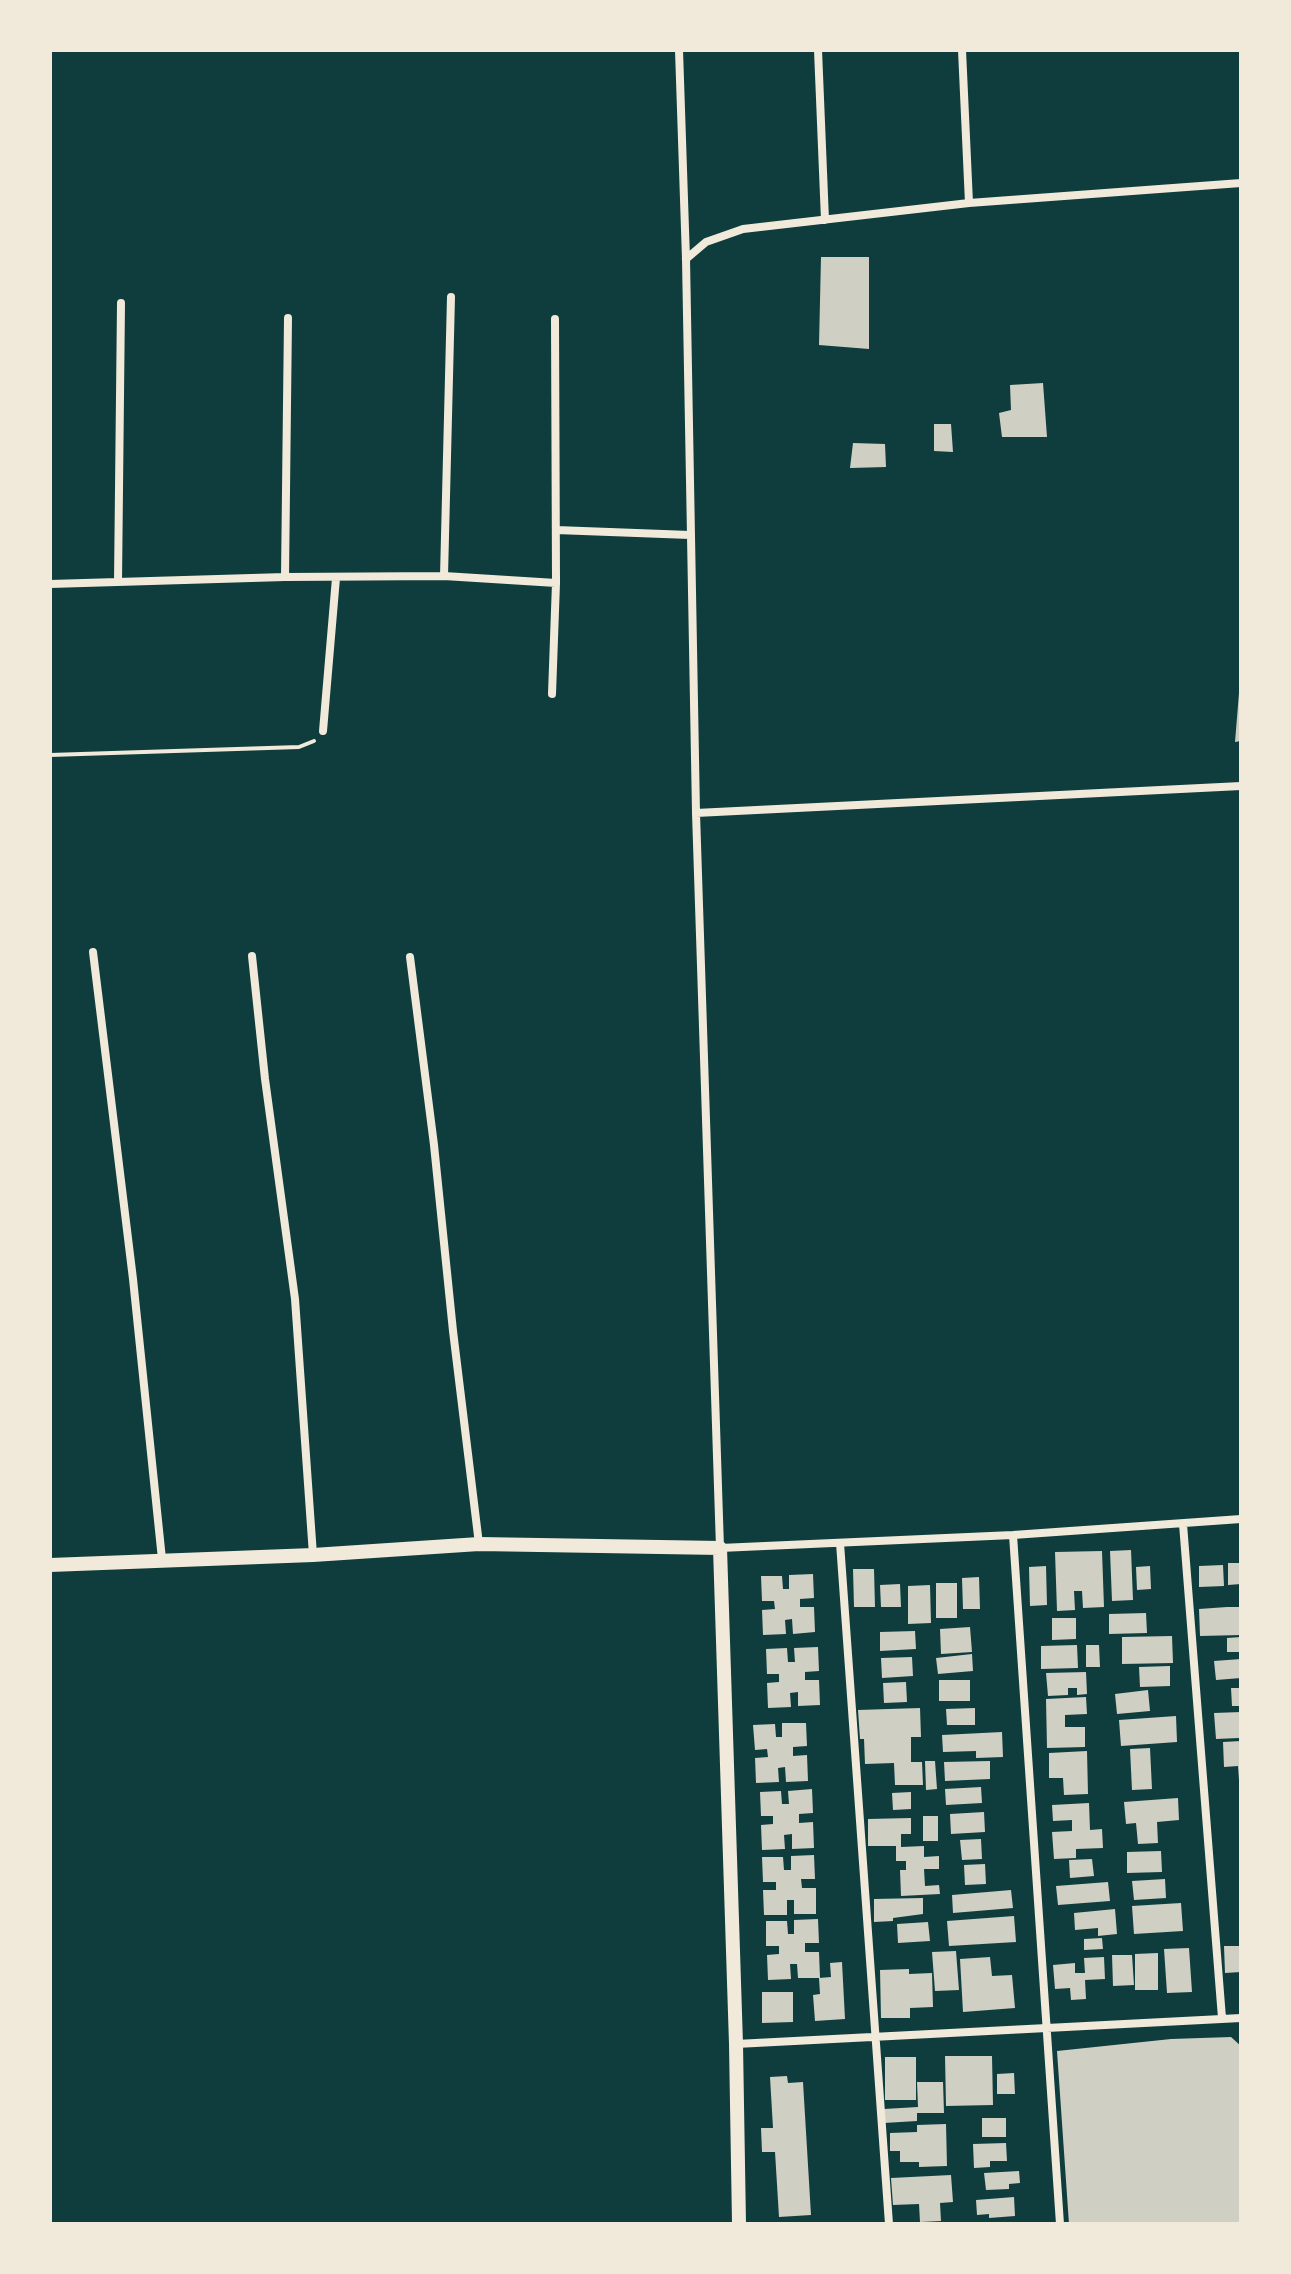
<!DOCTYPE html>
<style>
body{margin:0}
#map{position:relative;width:1291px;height:2274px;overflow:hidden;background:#0f3d3e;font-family:Raleway,sans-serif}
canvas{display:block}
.frame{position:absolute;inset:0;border:52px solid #f1e9da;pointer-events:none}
</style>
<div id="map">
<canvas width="1291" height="2274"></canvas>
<div class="frame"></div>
</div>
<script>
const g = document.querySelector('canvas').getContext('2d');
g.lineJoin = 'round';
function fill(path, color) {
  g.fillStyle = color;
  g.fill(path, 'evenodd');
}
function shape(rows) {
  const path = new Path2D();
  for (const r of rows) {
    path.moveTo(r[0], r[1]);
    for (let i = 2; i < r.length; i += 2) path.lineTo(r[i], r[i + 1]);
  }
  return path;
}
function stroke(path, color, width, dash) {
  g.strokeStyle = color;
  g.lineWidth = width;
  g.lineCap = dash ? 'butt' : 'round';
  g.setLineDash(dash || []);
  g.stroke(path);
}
fill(shape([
 [821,257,869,257,869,349,819,345],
 [1043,383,1047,437,1002,437,999,413,1011,410,1010,385],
 [934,424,951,424,953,452,934,451],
 [853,443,885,444,886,467,850,468],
 [1239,693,1241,693,1241,741,1235,742],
 [1131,1550,1133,1600,1112,1601,1110,1551],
 [1102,1551,1104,1607,1083,1608,1082,1591,1074,1591,1075,1610,1057,1611,1055,1552],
 [1228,1563,1241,1563,1241,1584,1228,1585],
 [1223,1565,1224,1586,1199,1587,1199,1566],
 [1046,1566,1047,1605,1030,1606,1029,1567],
 [1150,1566,1151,1589,1137,1590,1136,1567],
 [853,1569,874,1569,875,1607,854,1607],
 [813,1574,814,1598,800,1599,800,1607,814,1607,815,1632,793,1634,792,1619,785,1620,786,1634,763,1635,762,1610,775,1609,774,1601,762,1601,761,1576,782,1576,783,1589,789,1589,789,1575],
 [979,1577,980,1609,963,1609,962,1578],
 [936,1583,957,1583,957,1618,936,1618],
 [900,1584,901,1607,881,1607,880,1585],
 [930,1585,931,1623,908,1624,908,1586],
 [1227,1607,1241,1607,1241,1635,1200,1636,1199,1609],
 [1146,1613,1147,1633,1109,1634,1109,1614],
 [1052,1618,1076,1618,1076,1639,1052,1640],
 [970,1627,972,1652,941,1654,940,1629],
 [915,1631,916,1649,880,1651,880,1632],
 [1172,1636,1173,1663,1122,1664,1122,1637],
 [1241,1637,1241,1652,1227,1652,1227,1638],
 [1077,1645,1078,1668,1041,1669,1041,1646],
 [1086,1645,1099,1645,1100,1667,1086,1667],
 [818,1647,819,1671,805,1672,805,1680,819,1680,820,1705,798,1706,798,1692,790,1693,791,1707,768,1708,767,1683,779,1682,779,1674,767,1674,766,1649,787,1648,788,1662,795,1662,794,1648],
 [972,1654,973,1671,938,1674,936,1658],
 [912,1657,913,1676,882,1678,881,1658],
 [1241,1659,1241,1678,1216,1680,1214,1661],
 [1170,1666,1170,1686,1140,1687,1139,1667],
 [1086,1672,1087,1694,1077,1695,1077,1688,1068,1688,1068,1695,1048,1696,1046,1673],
 [939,1680,970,1680,970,1701,939,1701],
 [906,1682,907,1702,884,1703,883,1683],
 [1231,1688,1241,1688,1241,1706,1232,1706],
 [1148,1690,1150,1711,1117,1714,1115,1694],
 [1086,1697,1087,1714,1065,1715,1065,1727,1085,1727,1085,1747,1047,1748,1046,1699],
 [920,1708,921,1737,911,1737,911,1762,922,1762,923,1785,895,1785,894,1763,865,1764,864,1739,860,1739,858,1710],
 [975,1708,975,1725,947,1725,946,1709],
 [1241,1712,1239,1738,1216,1739,1214,1713],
 [1176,1716,1177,1742,1121,1746,1119,1720],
 [782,1723,806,1723,807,1746,793,1747,793,1756,807,1755,808,1781,786,1782,785,1767,778,1768,779,1782,756,1783,755,1758,768,1757,767,1749,755,1750,753,1725,775,1724,776,1737,782,1737],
 [1002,1732,1003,1757,976,1758,976,1751,943,1752,942,1735],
 [1241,1741,1241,1780,1239,1780,1238,1766,1224,1767,1223,1742],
 [1150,1748,1152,1789,1132,1790,1130,1749],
 [1087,1751,1088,1794,1064,1795,1063,1778,1049,1778,1049,1753],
 [925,1761,935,1761,937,1789,926,1790],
 [990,1761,990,1779,945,1781,944,1762],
 [981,1787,982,1803,946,1805,945,1789],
 [812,1789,813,1813,799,1814,799,1823,813,1822,814,1848,792,1849,792,1834,784,1835,785,1849,762,1850,761,1825,773,1824,773,1816,761,1816,760,1792,781,1791,782,1804,789,1804,788,1791],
 [911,1792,911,1809,893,1810,892,1793],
 [1178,1798,1179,1820,1157,1822,1158,1843,1138,1844,1136,1823,1126,1824,1124,1802],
 [1089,1803,1090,1830,1102,1829,1103,1848,1076,1849,1076,1858,1054,1859,1052,1832,1072,1831,1072,1820,1053,1821,1052,1805],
 [984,1812,985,1832,951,1834,950,1814],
 [923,1816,938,1816,938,1841,923,1841],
 [911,1818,911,1834,901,1834,901,1847,924,1846,924,1857,939,1856,939,1869,924,1869,925,1886,939,1885,940,1894,901,1896,900,1870,906,1870,906,1861,896,1861,896,1846,868,1846,868,1819],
 [981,1839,982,1859,962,1860,960,1840],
 [1161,1851,1162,1872,1127,1873,1127,1852],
 [814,1855,815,1879,801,1879,802,1888,816,1888,816,1914,794,1914,794,1900,787,1900,787,1915,764,1915,763,1890,776,1890,776,1882,763,1882,762,1857,783,1857,784,1870,791,1870,791,1856],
 [1092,1859,1094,1876,1070,1878,1069,1860],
 [985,1864,986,1884,965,1885,964,1865],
 [1165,1879,1166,1898,1134,1900,1132,1881],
 [1108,1882,1110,1901,1058,1905,1056,1886],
 [1011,1890,1013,1908,953,1913,952,1895],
 [923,1898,923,1914,893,1918,893,1921,874,1922,874,1899],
 [1181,1903,1183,1931,1134,1934,1132,1906],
 [1115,1909,1117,1934,1098,1936,1098,1928,1075,1930,1074,1913],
 [1014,1916,1016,1942,949,1946,947,1921],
 [818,1919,819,1943,805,1943,805,1952,819,1952,820,1978,798,1978,797,1964,790,1964,791,1979,768,1980,767,1955,779,1954,779,1946,766,1946,766,1921,787,1921,788,1934,794,1934,794,1920],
 [928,1922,930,1941,898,1943,897,1924],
 [1102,1938,1103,1949,1084,1950,1084,1939],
 [1224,1946,1241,1946,1241,1972,1225,1973],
 [1189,1948,1192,1992,1167,1993,1164,1949],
 [956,1951,959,1990,935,1991,932,1952],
 [1158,1953,1158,1990,1135,1990,1135,1954],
 [1112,1955,1132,1955,1134,1985,1113,1986],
 [990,1957,992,1976,1012,1975,1015,2008,963,2012,960,1959],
 [1104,1957,1105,1979,1085,1980,1086,1999,1071,2000,1070,1988,1055,1989,1053,1965,1075,1963,1075,1973,1085,1973,1084,1958],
 [842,1962,845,2019,815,2021,813,1995,820,1994,819,1978,831,1977,830,1963],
 [909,1969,909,1974,932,1973,933,2007,910,2008,910,2018,881,2018,880,1970],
 [762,1992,793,1992,793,2022,762,2023],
 [1231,2037,1241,2046,1241,2224,1069,2224,1057,2051,1171,2039],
 [945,2056,992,2056,993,2105,946,2106],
 [885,2057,916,2057,916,2100,885,2100],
 [1014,2073,1015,2094,997,2094,997,2074],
 [787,2076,788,2083,803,2082,811,2215,779,2217,775,2152,762,2152,761,2128,773,2128,770,2077],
 [917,2082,943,2082,944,2113,917,2113,917,2121,884,2123,884,2109,918,2107],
 [982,2118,1006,2118,1006,2137,982,2137],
 [946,2124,947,2166,919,2167,919,2162,900,2162,900,2151,890,2151,890,2133,917,2132,917,2125],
 [1006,2143,1007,2161,990,2161,990,2167,974,2168,973,2144],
 [1019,2171,1020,2183,1009,2184,1009,2189,986,2190,984,2173],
 [951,2175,953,2202,940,2203,941,2221,920,2222,919,2204,893,2205,891,2178],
 [1014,2197,1015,2216,989,2218,989,2214,977,2215,976,2200]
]), '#cfcfc3');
stroke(shape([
 [50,755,299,747,314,741]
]), '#f1e9da', 4);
stroke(shape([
 [679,50,686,259,696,813,720,1548,1013,1535,1241,1519],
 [818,50,825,220],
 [962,50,969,203],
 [686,259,706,242,743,229,969,203,1241,183],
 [556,530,690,535],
 [444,576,451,297],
 [285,577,288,318],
 [118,582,121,303],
 [50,584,285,577,444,576,556,583],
 [552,694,556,583,555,319],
 [323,731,336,578],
 [696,813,1241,786],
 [93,952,133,1279,162,1559],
 [252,956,265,1079,295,1299,313,1555],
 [410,957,434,1145,453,1331,479,1544],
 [1183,1524,1222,2018],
 [1013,1535,1060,2224],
 [840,1543,889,2224],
 [736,2044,1241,2018]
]), '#f1e9da', 8);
stroke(shape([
 [50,1565,313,1555,479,1544,720,1548,736,2044,739,2224]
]), '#f1e9da', 14);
</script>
